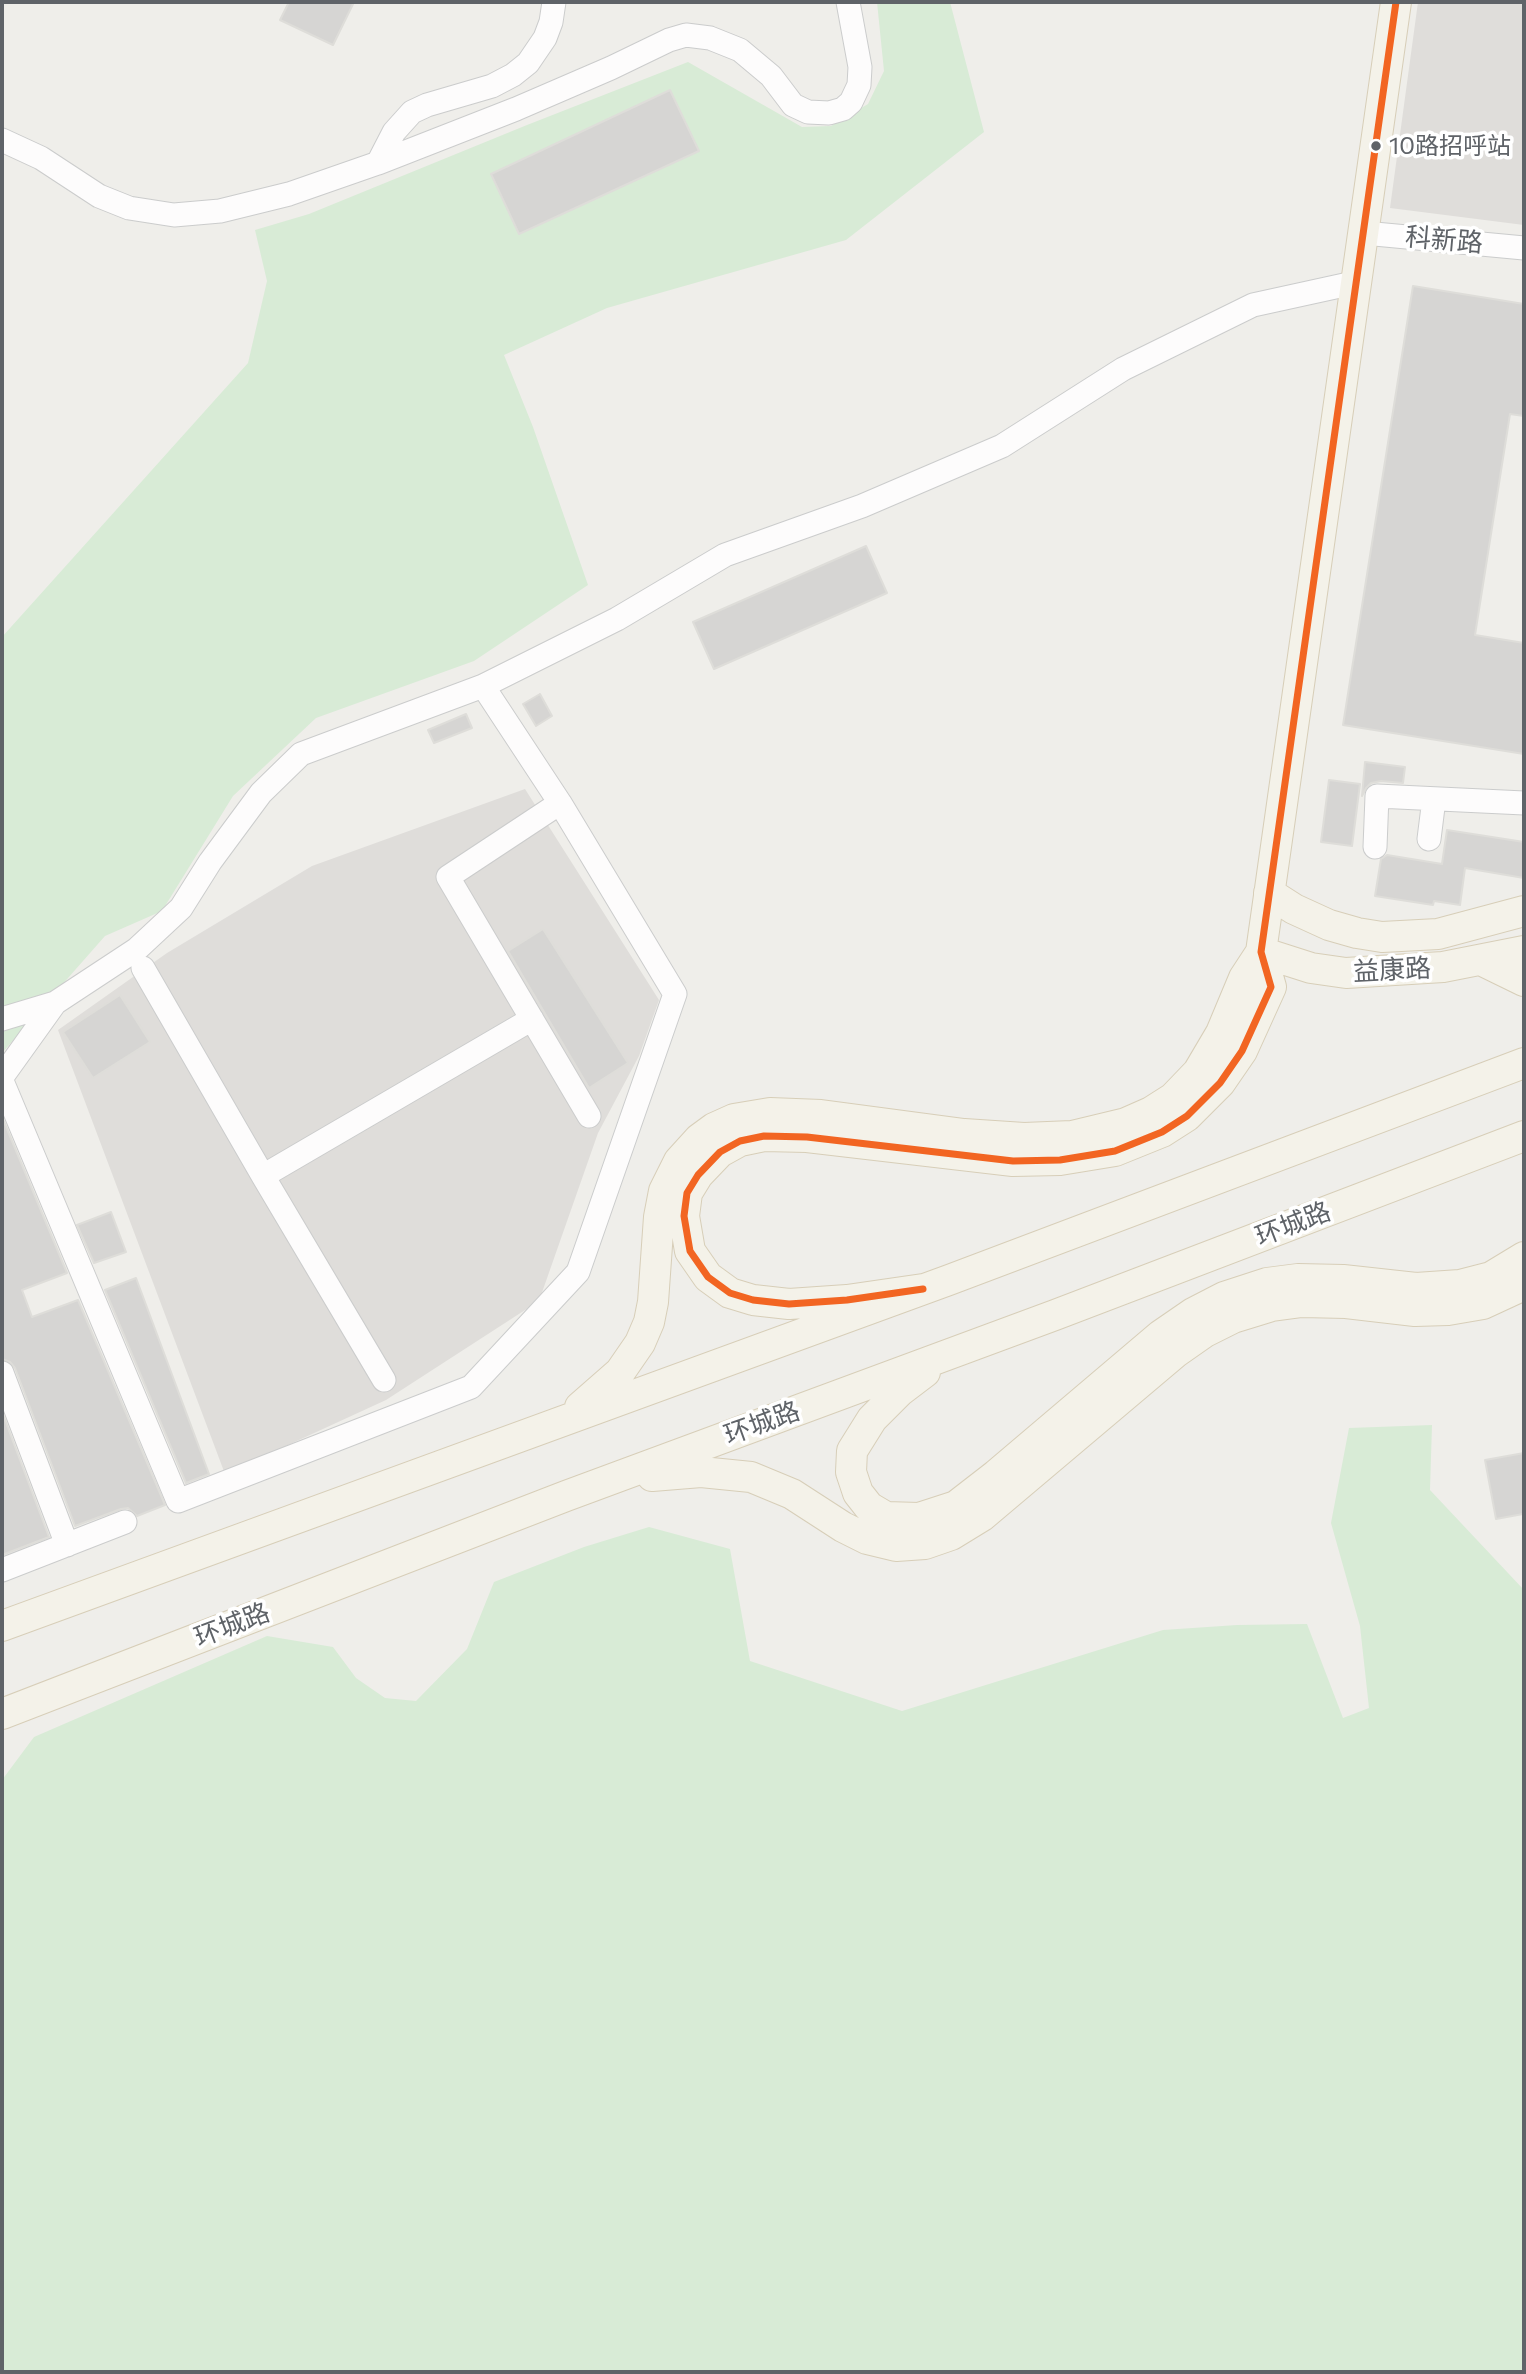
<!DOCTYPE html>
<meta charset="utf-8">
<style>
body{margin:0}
#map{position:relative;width:1526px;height:2374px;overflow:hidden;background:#efeeea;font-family:Commissioner,sans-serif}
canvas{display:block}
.frame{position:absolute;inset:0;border:4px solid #5f6368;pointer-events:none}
</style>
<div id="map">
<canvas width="1526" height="2374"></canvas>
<div class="frame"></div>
</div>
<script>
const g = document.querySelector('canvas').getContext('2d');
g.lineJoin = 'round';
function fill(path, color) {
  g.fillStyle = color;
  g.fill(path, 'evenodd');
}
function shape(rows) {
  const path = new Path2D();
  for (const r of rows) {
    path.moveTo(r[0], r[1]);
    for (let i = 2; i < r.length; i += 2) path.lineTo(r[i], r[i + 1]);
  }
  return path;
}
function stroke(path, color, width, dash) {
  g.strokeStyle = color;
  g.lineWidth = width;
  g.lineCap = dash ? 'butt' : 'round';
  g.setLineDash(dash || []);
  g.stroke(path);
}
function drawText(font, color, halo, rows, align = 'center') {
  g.font = font + ' Commissioner,"Noto Sans SC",sans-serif';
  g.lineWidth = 7;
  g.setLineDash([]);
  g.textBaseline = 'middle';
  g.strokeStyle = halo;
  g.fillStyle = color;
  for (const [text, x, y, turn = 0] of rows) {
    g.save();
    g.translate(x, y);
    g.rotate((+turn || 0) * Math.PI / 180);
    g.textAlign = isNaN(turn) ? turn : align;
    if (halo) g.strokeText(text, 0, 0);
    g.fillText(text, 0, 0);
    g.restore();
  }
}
fill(shape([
 [1418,2,1524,2,1524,225,1390,208],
 [525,789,659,1000,639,1056,598,1133,539,1301,386,1400,225,1474,58,1030,167,953,312,866]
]), '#dfddda');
fill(shape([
 [877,2,950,2,984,132,846,240,607,308,504,355,533,427,588,585,474,661,316,718,233,796,162,911,105,936,2,1053,2,637,248,363,267,281,255,230,309,214,527,125,688,62,802,127,831,126,868,104,884,71],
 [1432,1425,1430,1490,1524,1590,1524,2372,2,2372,2,1780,34,1737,267,1636,333,1647,356,1678,385,1698,416,1701,467,1649,494,1582,584,1547,649,1527,730,1549,750,1661,902,1711,1163,1630,1237,1625,1307,1624,1343,1718,1369,1708,1360,1626,1331,1523,1349,1428]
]), '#d8ebd6');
const building = shape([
 [289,2,354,2,333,45,280,20,289,2],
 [670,90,699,151,519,234,491,174,670,90],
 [1413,286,1524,304,1524,416,1510,414,1475,635,1524,643,1524,754,1343,725,1413,286],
 [866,546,887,593,714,669,693,622,866,546],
 [540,694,552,716,536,726,523,704,540,694],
 [466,714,472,728,434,743,428,730,466,714],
 [1365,762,1405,767,1403,783,1381,781,1371,783,1366,788,1362,796,1365,762],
 [1329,780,1360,784,1352,846,1321,842,1329,780],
 [1447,830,1524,842,1524,878,1465,868,1460,905,1434,901,1433,905,1375,896,1381,859,1387,855,1442,864,1447,830],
 [543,929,628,1063,589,1088,508,951,543,929],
 [120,995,150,1042,93,1078,63,1032,120,995],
 [2,1117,67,1273,22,1290,32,1317,78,1300,165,1505,137,1516,128,1508,121,1509,75,1526,15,1368,10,1362,2,1359,2,1117],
 [111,1212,126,1252,94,1263,77,1225,111,1212],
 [136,1278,209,1474,186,1483,105,1290,136,1278],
 [2,1412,49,1537,2,1555,2,1412],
 [1524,1453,1523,1514,1496,1519,1485,1460,1524,1453]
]);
fill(building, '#d6d5d3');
stroke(building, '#deddd9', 2);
const minor = shape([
 [2,140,41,158,99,196,129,208,174,215,220,211,289,194,378,163,516,109,611,68,669,40,686,35,710,38,740,50,771,76,793,105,808,112,829,113,843,109,851,102,859,85,860,67,848,2],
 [378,163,394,132,412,112,427,105,492,86,513,75,528,63,545,38,551,22,554,2],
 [1364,233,1524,248],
 [560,803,448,877,589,1116],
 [1429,839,1434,799],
 [1375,847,1377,796,1524,803],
 [143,968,263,1176,384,1380],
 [2,1019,55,1003,137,949,181,908,210,862,261,793,301,754,483,686,617,619,725,555,862,506,1002,446,1123,369,1253,305,1358,282],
 [2,1077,55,1003],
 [2,1081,178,1501,471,1387,578,1272,675,994,560,803,483,686],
 [263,1176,532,1019],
 [2,1373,67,1545],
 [2,1570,125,1522]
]);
const major = shape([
 [1269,893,1294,909,1329,925,1357,933,1382,937,1438,934,1524,911],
 [1261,952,1311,968,1346,973,1443,967,1524,951],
 [1483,961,1524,981],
 [923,1289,847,1300,789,1304,753,1300,730,1293,708,1277,690,1251,684,1216,687,1193,698,1175,720,1152,740,1141,764,1136,807,1137,1013,1161,1060,1160,1115,1151,1162,1132,1187,1116,1220,1083,1242,1051,1271,987,1261,952,1396,2],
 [925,1372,900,1391,872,1419,852,1451,851,1472,858,1493,869,1507,886,1517,919,1518,956,1506,996,1475,1161,1335,1193,1313,1224,1297,1267,1283,1298,1279,1343,1280,1416,1288,1460,1285,1491,1277,1524,1257],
 [580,1407,620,1372,640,1343,649,1322,653,1302,659,1217,664,1191,679,1161,699,1139,714,1128,734,1119,770,1113,821,1115,964,1134,1024,1138,1072,1136,1126,1123,1151,1112,1173,1098,1198,1072,1221,1033,1244,978,1261,952],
 [652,1476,701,1472,751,1477,792,1494,843,1527,867,1539,896,1546,925,1544,951,1535,982,1516,1175,1353,1205,1332,1233,1318,1272,1306,1302,1302,1346,1303,1415,1311,1448,1310,1483,1304,1524,1285],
 [2,1626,949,1280,1524,1063],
 [2,1714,566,1496,1055,1315,1524,1136]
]);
stroke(minor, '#cbcccc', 25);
stroke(major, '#d7ceb8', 32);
stroke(minor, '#fdfcfc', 23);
stroke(major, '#f4f2e9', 30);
stroke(shape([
 [923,1289,847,1300,789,1304,753,1300,730,1293,708,1277,690,1251,684,1216,687,1193,698,1175,720,1152,740,1141,764,1136,807,1137,1013,1161,1060,1160,1115,1151,1162,1132,1187,1116,1220,1083,1242,1051,1271,987,1261,952,1396,2]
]), '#f26522', 7);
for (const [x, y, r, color] of [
 [1376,146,6,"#5f6368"]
]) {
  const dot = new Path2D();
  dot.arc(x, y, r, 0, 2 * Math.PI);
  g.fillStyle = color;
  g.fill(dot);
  stroke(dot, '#fff', 2.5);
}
drawText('24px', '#5f6368', '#fff', [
 ["10路招呼站",1389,146]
], 'left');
drawText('26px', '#5f6368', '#fff', [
 ["科新路",1444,240,5],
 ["益康路",1392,970,-3],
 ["环城路",1293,1224,-21],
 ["环城路",762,1423,-20],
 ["环城路",232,1625,-21]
]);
</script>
